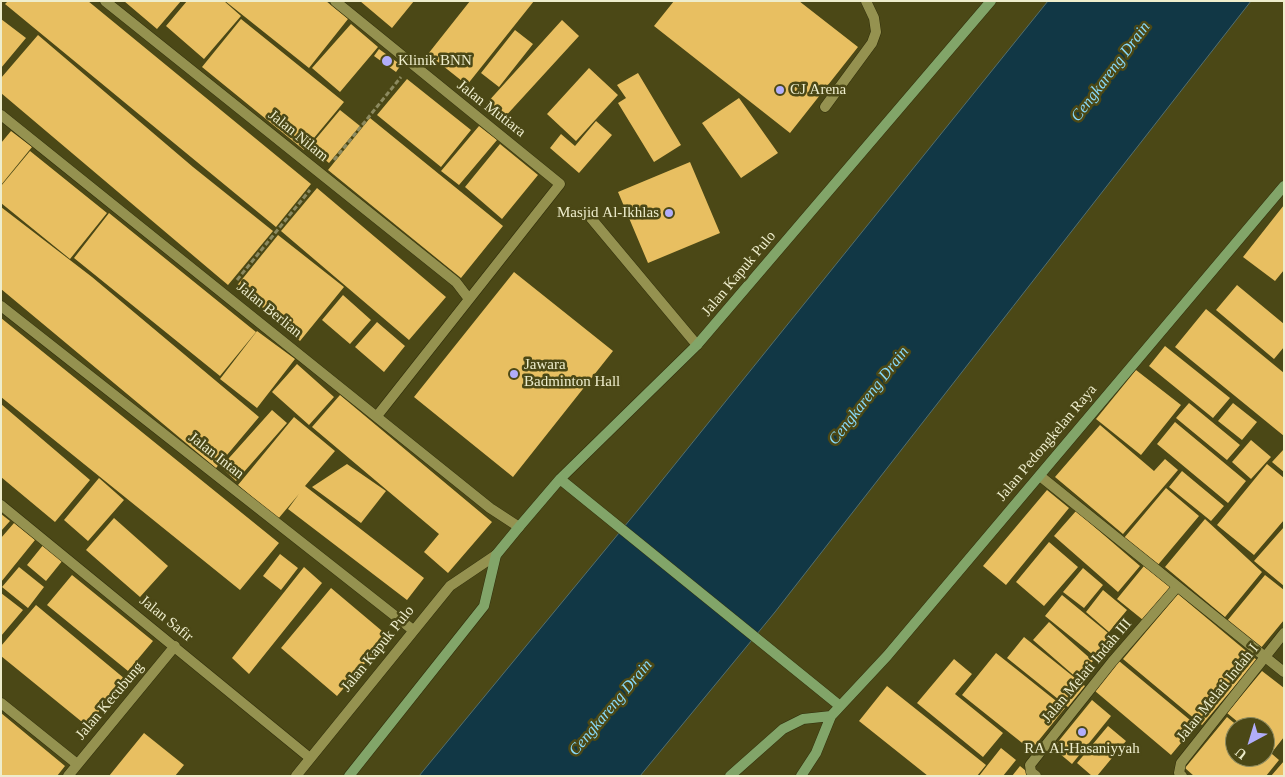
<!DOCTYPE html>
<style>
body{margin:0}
#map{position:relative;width:1285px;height:777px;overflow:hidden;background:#4b4816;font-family:"Times New Roman",serif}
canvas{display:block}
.frame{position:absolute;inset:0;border:2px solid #eeedcc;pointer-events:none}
.north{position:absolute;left:1225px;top:717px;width:50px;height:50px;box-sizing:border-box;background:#4b4816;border:1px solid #8c8a5f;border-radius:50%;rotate:219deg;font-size:14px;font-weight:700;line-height:20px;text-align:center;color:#eeedcc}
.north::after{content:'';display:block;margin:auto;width:18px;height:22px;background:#b1adfa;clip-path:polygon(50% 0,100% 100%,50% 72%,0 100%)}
</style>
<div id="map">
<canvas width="1285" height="777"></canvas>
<div class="frame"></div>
<div class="north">U</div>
</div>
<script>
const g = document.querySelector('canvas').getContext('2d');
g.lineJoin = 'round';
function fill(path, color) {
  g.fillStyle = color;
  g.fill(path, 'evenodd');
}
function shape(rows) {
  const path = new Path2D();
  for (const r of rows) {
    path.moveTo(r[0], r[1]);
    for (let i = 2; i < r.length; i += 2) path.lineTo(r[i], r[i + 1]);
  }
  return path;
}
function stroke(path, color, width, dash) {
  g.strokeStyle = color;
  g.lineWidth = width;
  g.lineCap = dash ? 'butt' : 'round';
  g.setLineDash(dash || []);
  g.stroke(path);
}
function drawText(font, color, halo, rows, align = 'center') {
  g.font = font + ' "Times New Roman",serif';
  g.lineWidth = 5;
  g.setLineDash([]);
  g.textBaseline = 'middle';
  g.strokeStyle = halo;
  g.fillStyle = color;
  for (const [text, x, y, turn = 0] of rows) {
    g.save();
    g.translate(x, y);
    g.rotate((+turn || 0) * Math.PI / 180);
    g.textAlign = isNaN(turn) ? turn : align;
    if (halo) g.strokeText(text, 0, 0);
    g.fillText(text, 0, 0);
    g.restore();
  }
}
const water = shape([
 [1048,1,1251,1,775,612,640,776,419,776,647,499,1048,1]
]);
fill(water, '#113745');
stroke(water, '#536e6e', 1);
fill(shape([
 [8,1,88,1,311,184,276,227,5,4],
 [124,1,181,1,157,29],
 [187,1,224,1,241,16,204,59,166,26],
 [225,1,326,1,348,19,309,68],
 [360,1,414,1,392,28],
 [470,1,534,1,467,85,428,54],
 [674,1,799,1,858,47,790,133,654,26],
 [1,19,26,38,1,68],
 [241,19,344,102,304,150,202,67],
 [562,20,579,36,503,119,486,104],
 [351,24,378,47,340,92,312,68],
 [515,30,533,44,499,87,481,73],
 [38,35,193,167,273,231,228,285,1,93,1,78],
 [379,49,401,65,396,72,374,56],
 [589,68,618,95,576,141,547,114],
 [638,73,681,145,654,162,618,103,626,98,617,85],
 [407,79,471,130,441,167,377,115],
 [739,98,778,153,741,178,702,123],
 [340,110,360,126,329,163,309,147],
 [370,118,503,226,461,278,328,170],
 [596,121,612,135,579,173,550,148,561,134,575,146],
 [479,126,497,140,459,185,441,171],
 [11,131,32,147,1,185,1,143],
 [500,144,538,175,502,219,465,187],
 [30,151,107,213,70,259,1,203,1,186],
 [690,162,720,233,648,263,618,192],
 [317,188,446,297,409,340,281,231],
 [1284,205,1284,270,1275,281,1243,257],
 [1,207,92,277,259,417,216,468,1,289],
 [109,213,256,332,220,376,74,258],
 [278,235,344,287,300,341,235,288],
 [514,272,613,351,513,477,414,397],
 [1237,285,1284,324,1284,347,1274,359,1216,310],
 [343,295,371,320,350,344,322,320],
 [1206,309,1284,373,1284,436,1175,347],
 [1,318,279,543,240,590,1,397],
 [377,322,405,346,384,372,355,347],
 [257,331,295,359,257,408,220,379],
 [1165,346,1230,398,1213,418,1149,366],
 [297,364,334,397,309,425,272,392],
 [1136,370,1181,405,1141,455,1096,419],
 [340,395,492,522,448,573,424,552,439,534,312,427],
 [1189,403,1240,445,1227,460,1176,418],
 [1233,403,1257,422,1242,440,1218,421],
 [1,404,90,480,55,522,1,477],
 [272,410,287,423,236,481,221,467],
 [294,417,335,451,305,486,424,578,407,600,288,509,299,494,278,519,238,485],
 [1175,422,1246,481,1228,503,1157,444],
 [1100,425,1154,471,1165,459,1178,470,1123,534,1055,477],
 [1251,440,1271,457,1251,479,1232,462],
 [1284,449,1284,472,1272,462],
 [347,464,386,491,361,523,312,487],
 [1267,464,1284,478,1284,520,1254,555,1217,525],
 [1182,471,1224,506,1211,521,1169,487],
 [99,478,124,500,88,541,64,520],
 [1166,488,1199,516,1157,566,1124,538],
 [1047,490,1069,508,1006,585,983,566],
 [1076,511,1140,566,1118,592,1054,536],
 [1,514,10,521,1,531],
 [114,518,168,566,140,597,86,550],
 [1205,519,1262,572,1225,617,1165,567],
 [14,523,35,540,1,582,1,538],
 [1284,527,1284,586,1254,561],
 [1049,542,1078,567,1044,606,1016,582],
 [44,544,63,560,46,581,27,565],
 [280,554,298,568,281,590,263,576],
 [1144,566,1170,587,1143,620,1117,599],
 [19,567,44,587,28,608,2,587],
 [304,567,322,583,249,674,232,658],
 [1083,568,1103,585,1084,608,1063,592],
 [72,575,153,641,128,671,47,605],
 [1265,575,1284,590,1284,620,1260,649,1227,621],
 [331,588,388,636,337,696,281,648],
 [1103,590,1127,610,1109,632,1086,612],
 [1,593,23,610,1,636],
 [1178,594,1257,660,1202,725,1123,659],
 [1062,595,1119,642,1102,662,1045,616],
 [36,605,125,679,87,726,1,656,1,646],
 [1049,622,1093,661,1078,679,1033,640],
 [1024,637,1085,686,1068,707,1007,658],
 [996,653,1065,708,1031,750,962,695],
 [954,659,972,674,955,694,1003,733,983,757,917,703],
 [1119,661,1196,725,1171,755,1095,691],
 [1262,671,1284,688,1284,737,1273,751,1265,744,1265,727,1244,727,1227,713],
 [887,686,986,765,977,776,928,776,859,721],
 [1092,700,1111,716,1072,764,1053,748],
 [1,713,65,766,57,776,1,776],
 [1227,717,1239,727,1235,727,1235,757,1265,757,1265,748,1279,760,1266,776,1194,776,1185,768],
 [1108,726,1126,741,1097,776,1092,776,1077,763],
 [144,733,184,765,175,776,109,776],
 [1001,748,1016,760,1003,776,979,776],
 [1284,761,1284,776,1271,776],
 [1020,766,1032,776,1012,776]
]), '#e8bf61');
const service = shape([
 [825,107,872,43,876,32,874,18,866,1],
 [590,217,697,345]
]);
const minor = shape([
 [105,1,456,282,469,299],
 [335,1,560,184,377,416],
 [1,115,490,508,519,527],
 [1,306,413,630],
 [1040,476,1284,672],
 [1,505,310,758],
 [1,703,77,764],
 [68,776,175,646],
 [1036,776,1031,772,1030,765,1112,662,1177,587],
 [1182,776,1179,773,1181,763,1284,633]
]);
const tertiary = shape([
 [296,776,450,586,496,555]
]);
const secondary = shape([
 [560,479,840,706],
 [349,776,484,606,496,555,519,527,560,479,697,345,991,1],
 [730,776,783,729,803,719,831,716],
 [801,776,816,753,831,716,887,656,1284,186]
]);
stroke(service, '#302e0b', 11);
stroke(minor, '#302e0b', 11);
stroke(tertiary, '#302e0b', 11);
stroke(secondary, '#302e0b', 11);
stroke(shape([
 [334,160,401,77],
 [237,280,310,190]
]), '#8c8a5f', 3, [5, 2.5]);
stroke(service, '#959250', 10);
stroke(minor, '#959250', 10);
stroke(tertiary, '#959250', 10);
stroke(secondary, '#82a569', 10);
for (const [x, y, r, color] of [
 [387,61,6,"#b1adfa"],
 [780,90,5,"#b1adfa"],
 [669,213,5,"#b1adfa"],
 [514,374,5,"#b1adfa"],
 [1082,732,5,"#b1adfa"]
]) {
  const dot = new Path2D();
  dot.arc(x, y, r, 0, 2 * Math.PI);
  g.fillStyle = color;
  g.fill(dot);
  stroke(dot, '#4b4816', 2);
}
drawText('15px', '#eeedcc', '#4b4816', [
 ["Klinik BNN",398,61],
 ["CJ Arena",790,90],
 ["Masjid Al-Ikhlas",659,213,"right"],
 ["Jawara",524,365],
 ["Badminton Hall",524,382],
 ["RA Al-Hasaniyyah",1082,749,"center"]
], 'left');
drawText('15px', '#eeedcc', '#4b4816', [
 ["Jalan Mutiara",491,109,38],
 ["Jalan Nilam",298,136,39],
 ["Jalan Kapuk Pulo",739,274,-50],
 ["Jalan Berlian",269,310,39],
 ["Jalan Pedongkelan Raya",1047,443,-50],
 ["Jalan Intan",216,456,38],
 ["Jalan Safir",166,619,39],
 ["Jalan Kapuk Pulo",378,649,-51],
 ["Jalan Melati Indah III",1087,671,-50],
 ["Jalan Melati Indah I",1218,693,-51],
 ["Jalan Kecubung",110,701,-50]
]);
drawText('italic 16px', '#88d9f9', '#4b4816', [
 ["Cengkareng Drain",1111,72,-53],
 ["Cengkareng Drain",869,396,-52],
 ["Cengkareng Drain",611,708,-50]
]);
</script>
